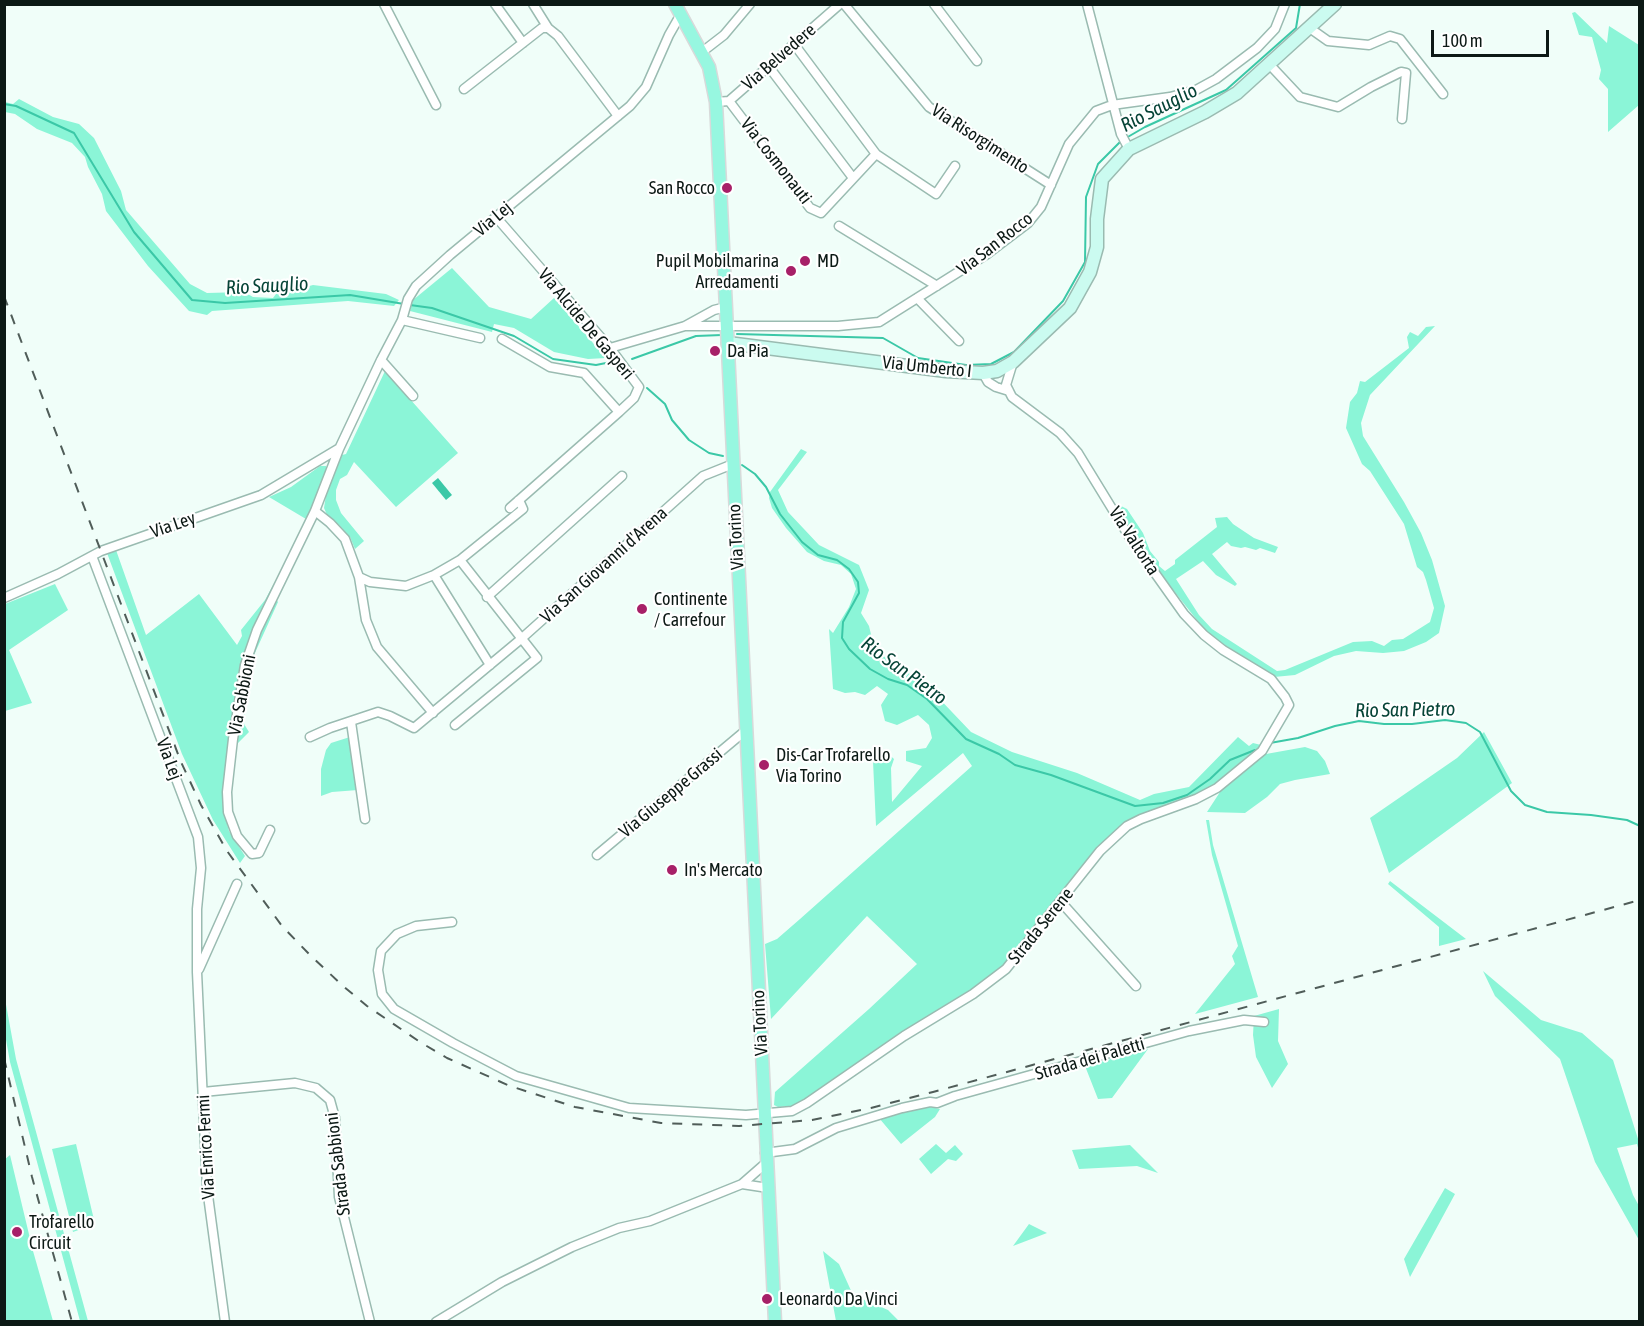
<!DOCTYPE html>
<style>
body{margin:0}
#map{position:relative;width:1644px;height:1326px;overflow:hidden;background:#f0fef9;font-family:"Asap Condensed",sans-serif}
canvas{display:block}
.frame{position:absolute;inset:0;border:6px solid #0c1915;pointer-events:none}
.scale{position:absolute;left:1431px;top:30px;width:118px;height:27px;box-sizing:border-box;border:3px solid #0c1915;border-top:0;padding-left:8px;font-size:18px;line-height:21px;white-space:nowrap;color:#0c1915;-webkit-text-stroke:4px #fff;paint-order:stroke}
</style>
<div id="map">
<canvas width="1644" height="1326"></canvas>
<div class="frame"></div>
<div class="scale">100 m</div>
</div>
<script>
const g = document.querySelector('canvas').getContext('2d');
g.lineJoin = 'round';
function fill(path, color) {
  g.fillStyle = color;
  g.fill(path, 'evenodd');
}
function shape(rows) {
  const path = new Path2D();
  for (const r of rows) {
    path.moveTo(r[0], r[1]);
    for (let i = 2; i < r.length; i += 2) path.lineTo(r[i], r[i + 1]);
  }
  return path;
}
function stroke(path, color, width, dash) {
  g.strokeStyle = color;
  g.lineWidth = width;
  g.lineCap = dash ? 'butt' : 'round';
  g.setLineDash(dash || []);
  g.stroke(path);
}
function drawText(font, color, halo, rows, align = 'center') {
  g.font = font + ' "Asap Condensed",sans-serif';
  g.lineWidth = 4.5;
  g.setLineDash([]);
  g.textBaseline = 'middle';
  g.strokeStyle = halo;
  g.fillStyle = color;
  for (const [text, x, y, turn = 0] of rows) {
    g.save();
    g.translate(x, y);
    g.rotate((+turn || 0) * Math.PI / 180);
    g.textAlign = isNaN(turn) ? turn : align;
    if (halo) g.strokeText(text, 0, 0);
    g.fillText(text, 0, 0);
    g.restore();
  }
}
fill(shape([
 [1575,12,1607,43,1609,26,1639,45,1639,105,1608,132,1608,89,1599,79,1601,70,1592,37,1579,35,1572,13],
 [19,99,53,117,79,124,94,138,121,191,126,210,190,284,207,293,244,292,253,297,273,298,279,290,302,288,313,285,386,294,399,300,394,306,348,301,212,311,207,315,189,311,148,266,106,211,102,194,88,167,85,157,72,143,37,129,15,114,5,112,5,102,13,104],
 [452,268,489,307,531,319,554,298,606,358,588,359,554,352,514,328,494,324,492,332,410,311,413,300],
 [1435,326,1370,395,1361,423,1363,436,1404,502,1421,533,1432,560,1445,606,1439,633,1426,642,1404,651,1383,653,1356,651,1334,656,1295,675,1274,677,1208,634,1143,552,1114,507,1119,505,1127,509,1143,533,1150,551,1159,562,1159,566,1165,571,1175,564,1175,560,1217,527,1215,518,1227,517,1233,524,1254,538,1278,547,1275,553,1260,548,1256,550,1245,547,1241,548,1231,546,1227,542,1212,554,1237,584,1235,586,1216,575,1203,561,1176,579,1199,615,1212,629,1277,671,1285,670,1353,642,1372,641,1384,646,1392,640,1403,639,1430,622,1434,608,1426,580,1423,572,1417,567,1404,524,1370,471,1362,464,1346,428,1350,402,1357,393,1360,381,1365,382,1409,348,1407,337,1410,332,1418,336,1426,327],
 [385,371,458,453,396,507,354,462,347,475,340,479,336,490,336,500,341,513,364,541,355,549,350,537,339,525,328,517,324,508,326,495,342,455,346,454],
 [801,449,807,452,778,490,788,512,819,545,859,565,869,590,861,613,869,626,875,651,898,665,933,692,971,732,1012,752,1077,773,1140,800,1154,794,1189,787,1238,737,1249,746,1253,743,1261,745,1252,755,1214,785,1190,798,1138,816,1125,824,1014,957,988,980,806,1101,792,1106,778,1107,774,1105,775,1092,869,1009,917,964,867,916,771,1019,765,944,777,939,800,919,972,766,963,753,876,826,873,761,855,761,854,751,879,750,885,751,894,759,891,768,892,802,922,766,906,761,906,751,926,748,932,738,929,725,918,715,897,725,885,721,881,705,888,694,877,686,865,695,855,692,845,693,833,689,829,629,833,633,849,607,856,589,851,574,841,565,824,561,807,552,786,528,772,508,769,498,770,492],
 [320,466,326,466,328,472,312,510,306,519,269,497,291,487],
 [116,550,146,635,199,594,237,645,242,636,241,630,265,600,284,565,241,665,234,706,223,789,224,812,229,831,245,856,240,863,213,820,182,754,107,553],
 [55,584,68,610,9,650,32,703,5,711,5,604],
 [275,598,278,602,249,666,244,724,249,732,237,744,239,709,247,666,260,630],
 [1484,732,1512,783,1389,873,1370,818,1457,758],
 [350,737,358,790,332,792,321,796,321,769,326,750,331,743],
 [1305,747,1317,751,1325,761,1330,774,1295,780,1280,784,1267,797,1245,813,1207,812,1220,792,1232,781,1266,754],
 [1206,820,1209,820,1213,845,1258,997,1195,1014,1235,964,1232,956,1238,946,1212,855],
 [1390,881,1466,939,1439,946,1439,927,1388,884],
 [1483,971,1541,1020,1582,1033,1613,1060,1639,1142,1639,1151,1637,1144,1617,1148,1633,1195,1639,1206,1639,1240,1595,1162,1560,1059,1495,996],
 [5,999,16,1059,88,1321,80,1321,10,1062,5,1034],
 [1279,1009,1278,1041,1288,1064,1272,1088,1256,1057,1253,1035,1254,1016],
 [1148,1049,1112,1098,1098,1099,1085,1066],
 [930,1107,940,1109,935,1117,901,1144,879,1118],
 [76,1144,95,1224,73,1232,52,1149],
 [936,1144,946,1153,955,1145,963,1154,956,1161,948,1159,931,1174,919,1159],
 [1130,1145,1158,1173,1137,1166,1079,1169,1072,1150],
 [10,1155,33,1251,53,1321,5,1321,4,1160],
 [1445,1188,1455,1194,1410,1277,1404,1259],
 [1029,1224,1047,1233,1013,1246],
 [823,1251,839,1264,853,1295,888,1310,899,1321,836,1321]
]), '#8bf5d7');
fill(shape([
 [438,478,452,495,446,500,432,483]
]), '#3bc8a7');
stroke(shape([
 [4,104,16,106,74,133,134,232,192,300,225,303,350,295,404,304],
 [1126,138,1145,127,1226,90,1296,28,1300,4],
 [410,305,432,308,514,336,553,359,596,365,611,362],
 [737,334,883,338,918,358,966,365,991,364,1014,352,1063,301,1085,262,1086,197,1098,164,1121,141],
 [632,359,696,336,722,335],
 [647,388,665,404,672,420,689,440,709,453,723,456],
 [742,465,755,474,766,487,780,514,802,542,818,555,837,560,849,569,858,582,859,593,843,622,842,638,849,649,870,669,888,679,907,685,927,699,966,739,999,754,1015,765,1051,775,1135,806,1163,803,1187,795,1210,779,1230,760,1255,750],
 [1270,743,1298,738,1335,726,1359,721,1384,724,1412,724,1445,720,1466,723,1480,732,1511,791,1525,805,1547,812,1591,815,1627,820,1640,826]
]), '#3bc8a7', 2);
const street = shape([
 [384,4,436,105],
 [495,4,523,43],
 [533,4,548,28],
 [844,4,929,107,1051,185],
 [934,4,977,61],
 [1087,4,1121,134,1129,149],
 [1311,29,1328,41,1369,45,1390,36,1400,39,1443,94],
 [794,44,876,154],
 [702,52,724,35,750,4],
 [1270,65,1300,97,1338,107,1371,87,1401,72,1406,73,1402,119],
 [769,67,853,178],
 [464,89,542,28,548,28,558,36,618,116],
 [729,101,810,208,821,213,876,154,936,194,955,166],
 [716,102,729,101,840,4],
 [496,217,610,348,639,387,634,398,619,412,510,508],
 [839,226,937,286],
 [917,298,959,341],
 [402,320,480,338],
 [685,326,838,326,879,322,987,254,1028,223,1041,207,1069,144,1096,111,1112,105,1170,97,1196,90,1216,79,1257,48,1275,29,1285,4],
 [502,339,550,367,584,373,619,412],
 [610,348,685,326,714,310,726,307],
 [381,360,413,396],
 [983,373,988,382,996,387,1009,391],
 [315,511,330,523,345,539,359,577,366,620,377,647,433,713],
 [92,556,198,837,201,868,197,909,197,972,207,1188,225,1322],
 [434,575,490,665],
 [359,577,370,582,406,586,434,575,460,560,523,509,519,500],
 [487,597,622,476],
 [4,598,58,574,101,551,261,495,338,449],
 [351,722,365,819],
 [455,725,537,658,460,560],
 [310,737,330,728,378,712,390,716,414,728,521,639,703,476,733,464],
 [270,830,259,853,252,854,237,836,228,812,227,792,233,739,245,665,257,630,315,511,339,449,381,360,402,320,408,299,416,286,450,255,630,106,646,87,669,35,681,14],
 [597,855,745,731],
 [1061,902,1136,986],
 [452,922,416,926,397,934,381,951,378,970,382,994,394,1009,453,1043,516,1076,629,1108,746,1115,792,1111,807,1103,904,1036,973,994,1006,969,1100,851,1127,826,1141,819,1196,799,1217,788,1262,751,1289,705,1285,697,1271,679,1223,650,1204,635,1184,614,1130,538,1078,453,1060,433,1012,397,1006,385,1013,362],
 [199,969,237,884],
 [203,1092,295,1083,316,1088,330,1100,335,1118,339,1197,370,1322],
 [765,1153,795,1149,836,1128,902,1108,930,1102,937,1103,955,1096,1189,1031,1244,1020,1264,1022],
 [742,1184,768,1188],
 [436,1322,502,1282,572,1247,619,1228,650,1221,742,1184,766,1163]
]);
const secondary = shape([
 [728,343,946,371,983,373,997,371,1013,362,1070,308,1090,272,1097,247,1097,219,1102,179,1129,149,1205,112,1237,93,1335,4]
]);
const primary = shape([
 [675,4,709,67,716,102,775,1322]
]);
stroke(street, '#9abbb1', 11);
stroke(secondary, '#9abbb1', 15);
stroke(primary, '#d8dada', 15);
stroke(street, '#fff', 8);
stroke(secondary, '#cbfbf0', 12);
stroke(primary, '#97f7e0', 12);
stroke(shape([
 [4,296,181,762,201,805,227,851,282,926,310,955,343,986,367,1006,420,1042,447,1058,510,1086,575,1107,661,1123,739,1126,812,1120,871,1108,933,1092,1640,900],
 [4,1058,32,1177,72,1322]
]), '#505d59', 2, [10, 10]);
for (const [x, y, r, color] of [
 [727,188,6,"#a72068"],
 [805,261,6,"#a72068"],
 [791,271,6,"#a72068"],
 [715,351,6,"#a72068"],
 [642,609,6,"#a72068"],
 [764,765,6,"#a72068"],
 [672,870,6,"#a72068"],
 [17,1232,6,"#a72068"],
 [767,1299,6,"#a72068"]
]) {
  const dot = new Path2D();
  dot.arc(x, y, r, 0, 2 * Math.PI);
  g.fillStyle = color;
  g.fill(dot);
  stroke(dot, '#fff', 2);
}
drawText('18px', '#0c1915', '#fff', [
 ["Via Belvedere",779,57,-41],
 ["Via Risorgimento",980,139,33],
 ["Via Cosmonauti",776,161,52],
 ["Via Lej",493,219,-40],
 ["Via San Rocco",995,244,-38],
 ["Via Alcide De Gasperi",586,324,50],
 ["Via Umberto I",927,367,6],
 ["Via Ley",173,525,-19],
 ["Via Torino",736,537,-93],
 ["Via Valtorta",1134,541,57],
 ["Via San Giovanni d'Arena",604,565,-42],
 ["Via Sabbioni",242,695,-79],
 ["Via Lej",169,759,70],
 ["Via Giuseppe Grassi",671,793,-40],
 ["Strada Serene",1041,926,-51],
 ["Via Torino",760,1023,-93],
 ["Strada dei Paletti",1090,1059,-16],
 ["Via Enrico Fermi",206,1147,-93],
 ["Strada Sabbioni",338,1164,-97]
]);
drawText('18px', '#0c1915', '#fff', [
 ["San Rocco",715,188,"right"],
 ["Pupil Mobilmarina",779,261,"right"],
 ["Arredamenti",779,282,"right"],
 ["MD",817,261],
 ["Da Pia",727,351],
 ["Continente",654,599],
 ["/ Carrefour",654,620],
 ["Dis-Car Trofarello",776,755],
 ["Via Torino",776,776],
 ["In's Mercato",684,870],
 ["Trofarello",29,1222],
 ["Circuit",29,1243],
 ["Leonardo Da Vinci",779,1299]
], 'left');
drawText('italic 20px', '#064437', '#fff', [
 ["Rio Sauglio",1159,108,-27],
 ["Rio Sauglio",267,286,-3],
 ["Rio San Pietro",904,671,36],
 ["Rio San Pietro",1405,710,-1]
]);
</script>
